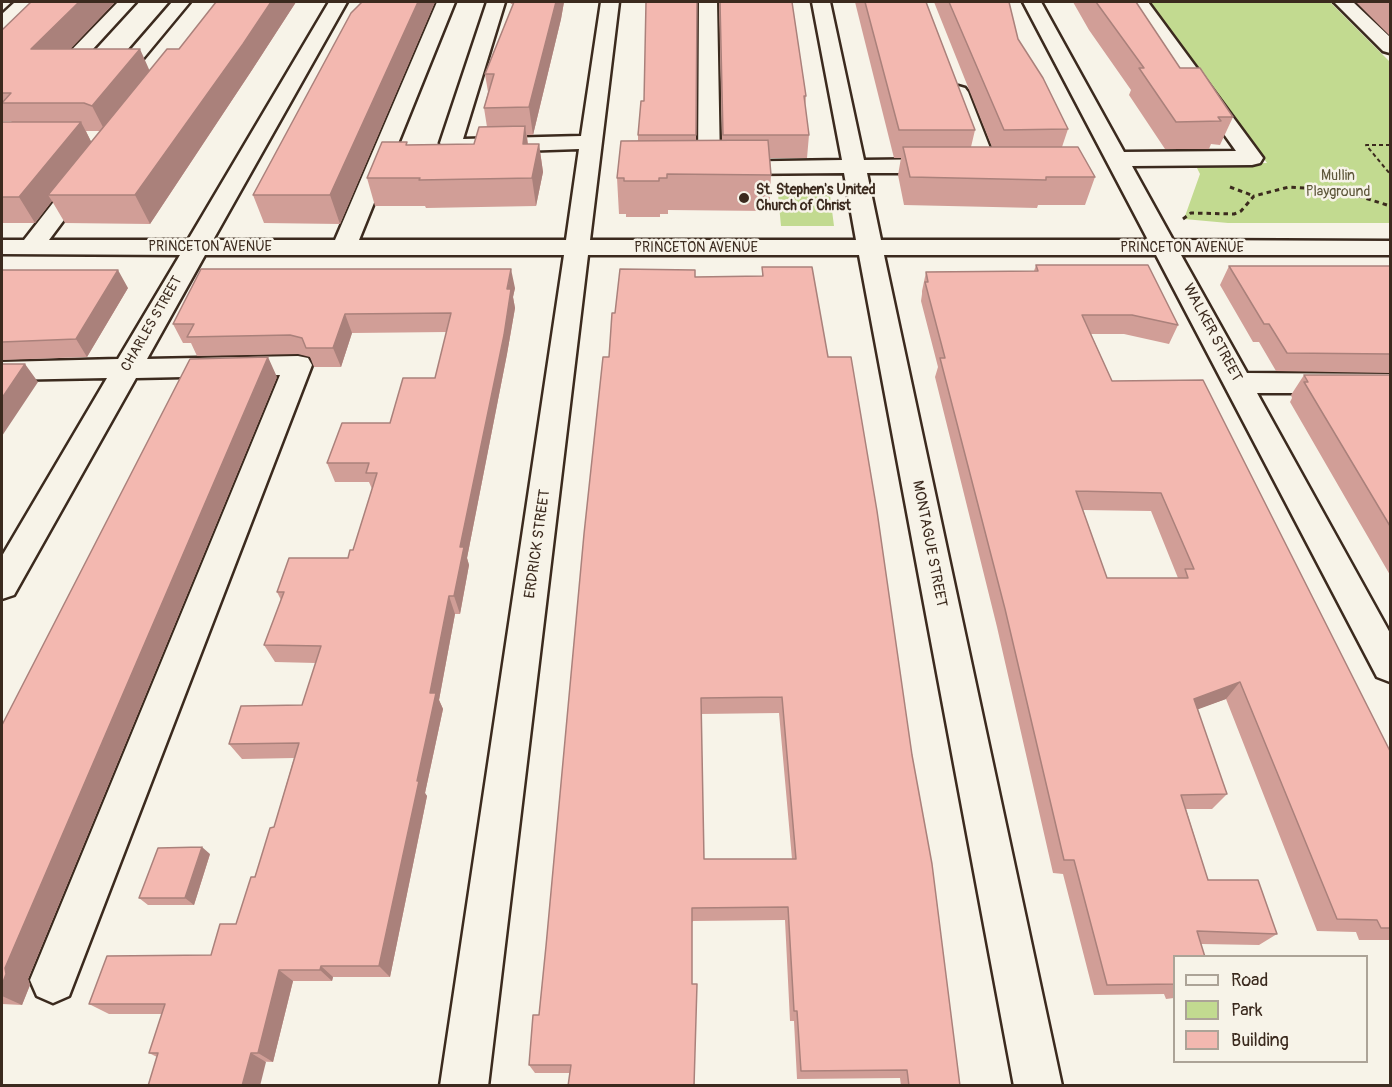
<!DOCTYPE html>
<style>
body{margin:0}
#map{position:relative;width:1392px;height:1087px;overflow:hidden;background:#f7f3e8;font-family:Pangolin,sans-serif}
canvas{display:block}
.frame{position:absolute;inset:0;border:3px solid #3b2a1e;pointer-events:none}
.legend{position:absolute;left:1173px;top:955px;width:195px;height:108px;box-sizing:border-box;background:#f7f3e8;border:2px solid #aca397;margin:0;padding:8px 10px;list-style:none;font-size:18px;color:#3b2a1e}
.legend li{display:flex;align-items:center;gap:12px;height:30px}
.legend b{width:30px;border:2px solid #aca397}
</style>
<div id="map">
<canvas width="1392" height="1087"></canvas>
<div class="frame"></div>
<ul class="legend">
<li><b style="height:8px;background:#f7f3e8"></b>Road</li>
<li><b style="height:16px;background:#c2da90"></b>Park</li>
<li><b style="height:16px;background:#f3b8b0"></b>Building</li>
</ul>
</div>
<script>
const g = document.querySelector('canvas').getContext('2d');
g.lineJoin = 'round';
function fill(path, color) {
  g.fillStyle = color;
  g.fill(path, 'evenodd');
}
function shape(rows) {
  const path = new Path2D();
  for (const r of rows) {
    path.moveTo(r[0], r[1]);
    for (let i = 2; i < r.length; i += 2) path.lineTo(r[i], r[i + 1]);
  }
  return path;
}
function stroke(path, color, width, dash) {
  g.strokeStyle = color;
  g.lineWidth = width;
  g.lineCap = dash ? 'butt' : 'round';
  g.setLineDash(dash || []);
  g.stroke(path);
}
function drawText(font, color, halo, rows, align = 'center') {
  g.font = font + ' Pangolin,sans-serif';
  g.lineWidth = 5;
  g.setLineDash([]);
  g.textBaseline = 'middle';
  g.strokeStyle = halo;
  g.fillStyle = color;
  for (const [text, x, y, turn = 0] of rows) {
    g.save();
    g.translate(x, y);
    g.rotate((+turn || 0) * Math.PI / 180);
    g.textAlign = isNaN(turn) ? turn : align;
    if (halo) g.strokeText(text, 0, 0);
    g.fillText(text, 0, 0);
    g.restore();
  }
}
fill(shape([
 [1150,2,1330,2,1390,62,1390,223,1228,223,1184,219,1200,174,1195,164,1267,163],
 [778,194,830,195,834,226,781,226]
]), '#c2da90');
const minor = shape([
 [118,2,136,2,81,62,120,62,172,2,190,2,132,72,58,72,55,68,58,64,118,2],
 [329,2,347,2,213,240,335,240,437,2,455,2,359,240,566,240,579,149,461,153,443,148,440,143,487,2,505,2,463,139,581,136,601,2,619,2,590,240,856,240,844,173,727,174,718,170,709,174,701,172,698,167,699,2,717,2,720,162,842,160,812,2,830,2,864,160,945,159,953,161,956,166,953,171,945,173,867,173,881,240,1148,240,1023,2,1041,2,1124,152,1236,151,1130,2,1148,2,1263,158,1260,163,1252,165,1132,166,1173,240,1390,241,1390,255,1181,255,1247,373,1390,374,1390,393,1257,393,1390,633,1390,682,1377,677,1156,255,884,255,1062,1086,1014,1086,859,255,588,255,488,1086,440,1086,564,255,205,255,147,359,298,356,308,358,312,365,69,996,53,1003,37,996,30,980,280,375,136,378,14,595,2,599,2,556,107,378,2,380,2,362,118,359,180,255,2,254,2,240,24,240,77,172,85,170,93,172,96,177,49,240,188,240,329,2],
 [1334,2,1353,2,1390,37,1390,53,1383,51,1334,2],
 [958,86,965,88,968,92,997,166,994,171,986,173,978,171,975,166,948,92,951,88,958,86]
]);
const major = shape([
 [15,2,34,2,8,28,2,29,2,14,15,2]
]);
stroke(minor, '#3b2a1e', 5);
stroke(major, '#3b2a1e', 5);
stroke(shape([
 [1390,145,1366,145,1390,174]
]), '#3b2a1e', 2, [4, 3]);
stroke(shape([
 [1230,187,1254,196],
 [1183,219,1191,213,1234,214,1241,211,1254,196,1289,187,1340,190,1390,206]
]), '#3b2a1e', 3, [4.5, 4]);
fill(minor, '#f7f3e8');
fill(major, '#f7f3e8');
fill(shape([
 [115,2,70,49,150,70,179,49,216,2,296,2,252,70,150,224,65,223,52,201,35,223,2,223,2,122,12,122,11,121,2,121,2,30],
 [86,131,100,131,91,142],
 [362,2,435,2,340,224,264,223,253,195],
 [510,2,564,2,561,19,533,135,527,135,528,144,539,144,543,172,536,206,426,208,425,206,375,206,367,178,407,145,474,144,487,127,484,108,488,92,485,74,513,4,511,4],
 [697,2,696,140,722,140,719,2,715,2,792,2,806,96,805,107,809,135,807,158,770,158,771,175,769,211,668,210,668,214,660,214,660,217,626,217,626,214,619,214,617,178,638,140,638,135],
 [855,2,926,2,975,130,971,147,992,147,934,2,1009,2,1018,39,1068,129,1062,147,1095,177,1085,205,1038,205,1037,208,904,205,898,175,901,158,894,158],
 [1073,2,1136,2,1180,68,1233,117,1220,145,1211,144,1209,149,1165,149,1129,95,1131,90,1089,30],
 [1356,2,1390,2,1390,36],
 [1036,265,1178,325,1169,344,1124,334,1091,334,1112,381,1390,751,1390,940,1359,940,1356,932,1317,931,1226,699,1197,709,1227,794,1212,809,1186,809,1208,880,1277,934,1259,945,1201,944,1174,957,1174,998,1166,999,1164,994,1094,995,1063,874,1053,873,997,627,935,377,938,367,921,301,922,294,922,291,926,272,1034,271],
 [1083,510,1151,511,1178,578,1107,578],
 [1229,266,1390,266,1390,373,1276,371,1259,342,1253,342,1220,285],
 [762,267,828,357,912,755,960,1086,901,1086,900,1078,797,1079,794,1021,790,1021,785,920,693,921,570,1073,535,1073,529,1065,539,1015,615,313,695,277,762,276],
 [779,713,792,859,704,859,701,714],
 [2,270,128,288,87,357,2,360],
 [515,288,513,297,515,308,507,354,467,558,469,565,460,614,455,614,439,700,443,709,425,793,427,796,390,977,333,977,332,981,293,981,273,1062,157,1057,149,1053,162,1014,109,1014,89,1004,211,955,236,924,274,827,294,758,242,759,229,744,302,705,316,663,275,662,264,645,281,600,277,592,348,558,353,550,372,489,369,482,335,482,327,463,390,423,435,378,447,332,352,333,341,367,314,367,310,357,298,354,197,356,191,343,183,343,173,324],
 [1304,375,1390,375,1390,575,1290,402,1292,398,1291,395],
 [277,377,28,979,30,985,22,1005,2,1004,2,725],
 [210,854,194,905,148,905,139,898],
 [1257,1062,1256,1062,1307,1062,1304,1063]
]), '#d19e97');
fill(shape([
 [79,2,115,2,45,76,31,49],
 [271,2,296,2,252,70,150,224,135,195],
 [418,2,435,2,340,224,330,195],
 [556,2,564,2,561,19,533,135,529,107],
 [140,49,152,76,106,133,92,106],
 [81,122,94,147,48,195,52,201,35,223,19,197],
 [525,126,529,153,523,144],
 [539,144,543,172,536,206,532,178],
 [511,269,515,288,513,297,515,308,507,354,467,558,469,565,460,614,454,596,460,547],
 [118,270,128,288,87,357,76,339],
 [345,314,352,333,341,367,333,348],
 [268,357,277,377,28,979,30,985,22,1005,2,996,2,985,5,968],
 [25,364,38,382,2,436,2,398],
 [449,596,455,614,439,700,443,709,425,793,427,796,390,977,379,966,417,781,430,693],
 [1240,682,1226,699,1180,716,1194,699],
 [202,847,210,854,194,905,185,898],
 [321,966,333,977,332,981,320,970],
 [279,970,293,981,273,1062,258,1053],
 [251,1053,266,1062,260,1086,242,1086]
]), '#aa817b');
const building = shape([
 [31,2,79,2,31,49,140,49,92,106,84,103,2,103,11,93,2,93,2,30,31,2],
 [216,2,271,2,243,44,135,195,48,195,167,49,179,49,216,2],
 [362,2,418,2,330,195,253,195,351,13,362,2],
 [514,2,556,2,529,107,484,108,494,74,485,74,514,2],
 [646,2,697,2,696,135,638,135,641,101,644,101,646,2],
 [720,2,792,2,806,96,804,96,809,135,723,135,720,2],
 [865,2,926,2,975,130,899,130,865,2],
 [949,2,1009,2,1018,39,1043,78,1068,129,1004,130,949,2],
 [1096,2,1136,2,1180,68,1200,68,1233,117,1218,117,1221,121,1176,122,1139,68,1144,68,1096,2],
 [2,122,81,122,19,197,2,197,2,122],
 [525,126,523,144,539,144,532,178,419,180,420,178,367,178,382,142,407,142,406,145,474,144,479,127,525,126],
 [768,140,771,175,667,174,667,178,659,178,659,181,624,181,624,178,617,178,621,141,768,140],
 [903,147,1078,147,1095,177,1046,177,1046,180,910,177,903,147],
 [1036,265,1148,265,1178,325,1132,315,1082,315,1112,381,1203,380,1390,751,1390,928,1381,928,1377,920,1337,919,1240,682,1194,699,1227,794,1181,795,1208,880,1258,880,1277,934,1197,931,1205,957,1174,957,1174,984,1107,985,1074,860,1064,860,1005,609,940,358,945,358,925,282,928,282,926,272,1038,271,1036,265],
 [1076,491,1161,493,1194,569,1185,569,1188,578,1107,578,1076,491],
 [1229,266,1390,266,1390,354,1287,353,1269,324,1264,324,1229,266],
 [762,267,812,267,828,357,851,357,877,511,912,755,932,864,960,1086,909,1086,907,1070,801,1071,797,1011,794,1011,788,907,692,908,692,984,697,984,694,1086,568,1086,571,1065,529,1065,533,1015,539,1015,546,946,584,534,603,357,609,357,612,313,615,313,620,269,695,270,695,277,763,276,762,267],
 [782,697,796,859,704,859,701,698,782,697],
 [201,269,511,269,507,289,511,289,504,335,460,547,464,547,454,596,449,596,430,693,436,693,417,781,419,781,379,966,321,966,320,970,279,970,258,1053,251,1053,242,1086,148,1086,158,1053,149,1053,165,1004,89,1004,107,956,211,955,220,924,236,924,251,877,255,877,270,828,274,827,299,743,229,744,241,706,302,705,321,646,264,645,284,592,277,592,289,558,348,558,350,550,353,550,377,473,366,473,369,463,327,463,342,423,390,423,403,378,435,378,451,313,345,314,333,348,306,348,302,338,290,335,187,337,194,324,173,324,201,269],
 [2,270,118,270,76,339,2,342,2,270],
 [268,357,5,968,6,974,2,985,2,725,190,359,268,357],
 [2,364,25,364,2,398,2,364],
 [1304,375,1390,375,1390,526,1304,382,1308,382,1304,375],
 [202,847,185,898,139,898,158,848,202,847]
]);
fill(building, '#f3b8b0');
stroke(building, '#aa817b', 1.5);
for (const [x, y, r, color] of [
 [744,198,6,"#3b2a1e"]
]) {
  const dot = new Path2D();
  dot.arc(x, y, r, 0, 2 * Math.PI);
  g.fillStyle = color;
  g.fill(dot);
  stroke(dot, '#f7f3e8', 2);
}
drawText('14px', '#5d563a', '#f7f3e8', [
 ["Mullin",1338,176],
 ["Playground",1338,192]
]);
drawText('bold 14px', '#3b2a1e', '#f7f3e8', [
 ["St. Stephen's United",756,190],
 ["Church of Christ",756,206]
], 'left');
drawText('14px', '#3b2a1e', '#f7f3e8', [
 ["PRINCETON AVENUE",210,247],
 ["PRINCETON AVENUE",696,248],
 ["PRINCETON AVENUE",1182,248],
 ["CHARLES STREET",152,324,-60]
]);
drawText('15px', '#3b2a1e', '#f7f3e8', [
 ["WALKER STREET",1212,333,62],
 ["ERDRICK STREET",538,544,-82],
 ["MONTAGUE STREET",929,544,79]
]);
</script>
